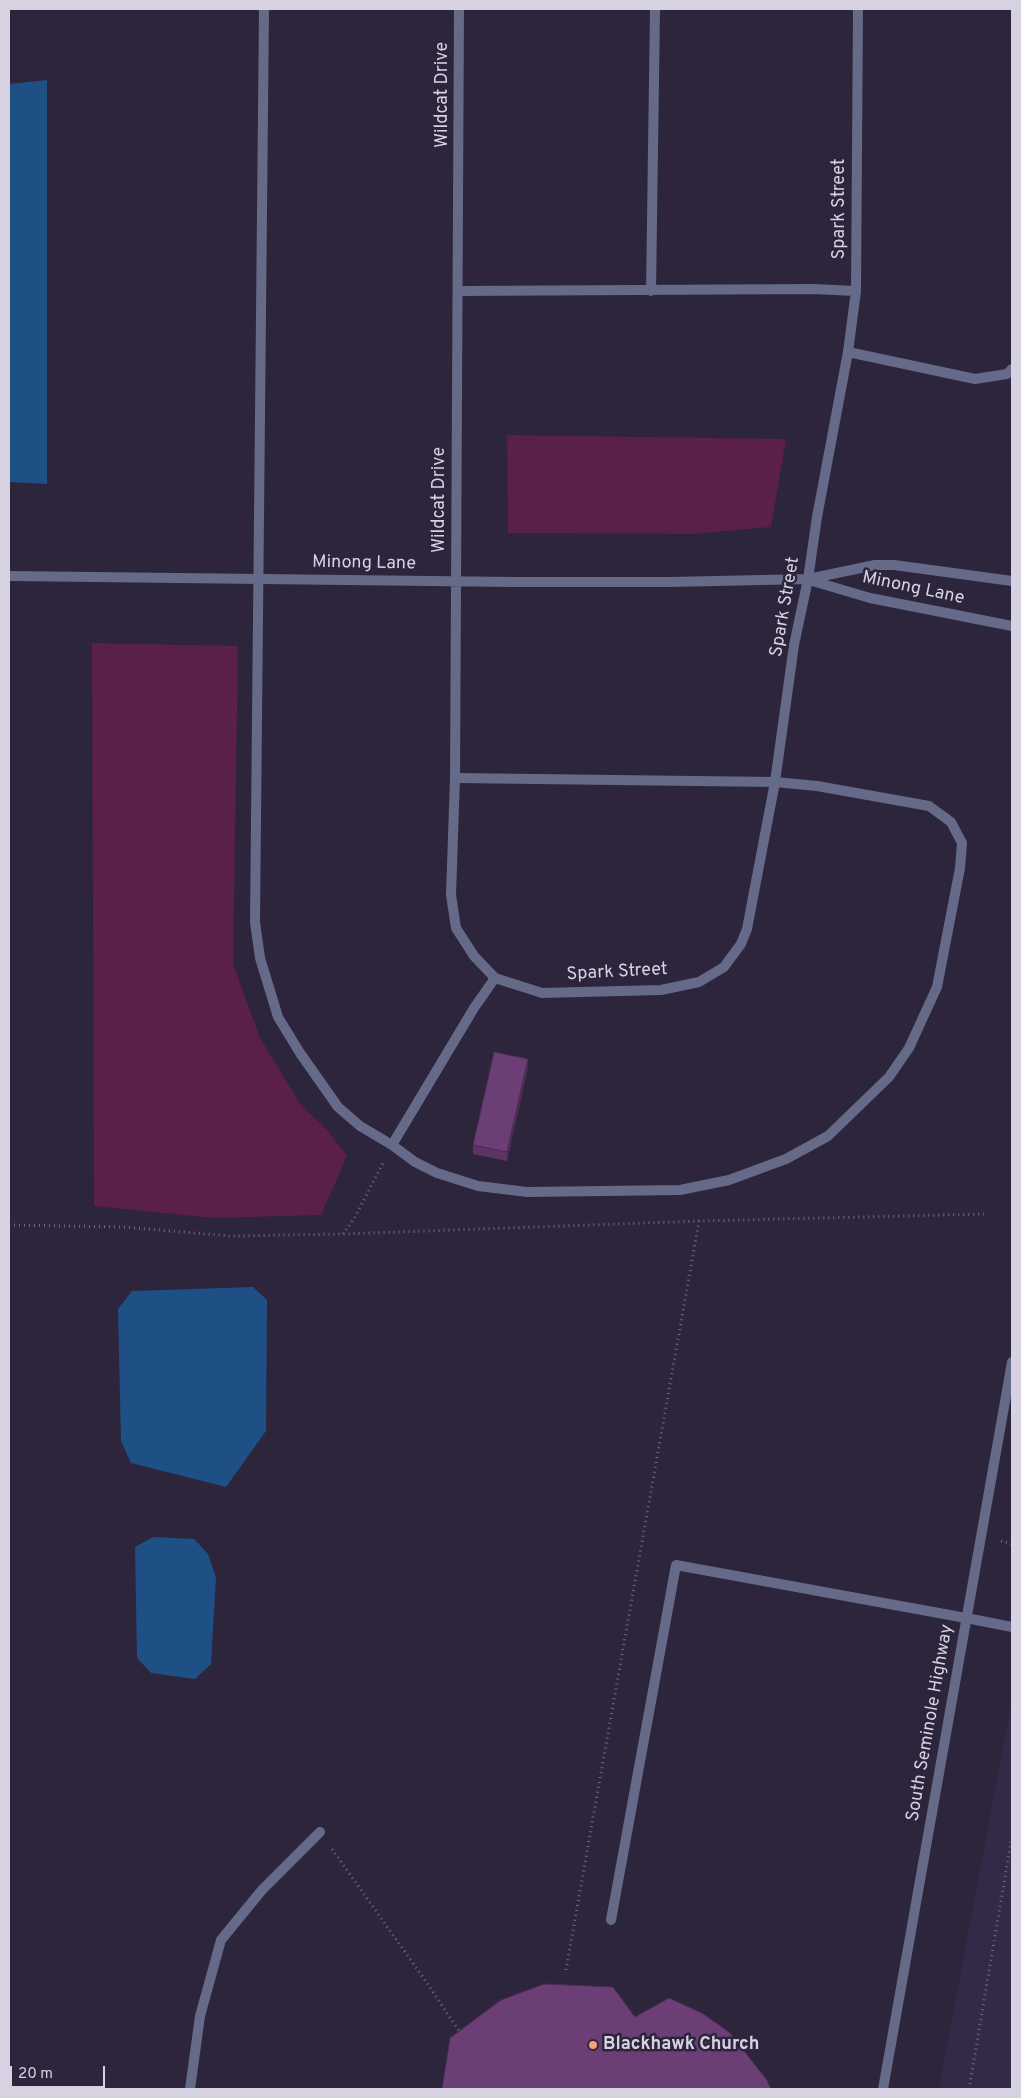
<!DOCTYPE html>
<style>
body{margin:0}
#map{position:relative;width:1021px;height:2098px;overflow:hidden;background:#2c253c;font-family:Overpass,sans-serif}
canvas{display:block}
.frame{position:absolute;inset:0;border:10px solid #d6d2e2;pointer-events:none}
.scale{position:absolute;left:10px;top:2066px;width:95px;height:22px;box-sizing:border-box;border:2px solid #d6d2e2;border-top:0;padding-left:6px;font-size:15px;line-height:18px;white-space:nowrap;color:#d6d2e2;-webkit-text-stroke:4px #2c253c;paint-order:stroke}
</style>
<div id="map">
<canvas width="1021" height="2098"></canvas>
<div class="frame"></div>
<div class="scale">20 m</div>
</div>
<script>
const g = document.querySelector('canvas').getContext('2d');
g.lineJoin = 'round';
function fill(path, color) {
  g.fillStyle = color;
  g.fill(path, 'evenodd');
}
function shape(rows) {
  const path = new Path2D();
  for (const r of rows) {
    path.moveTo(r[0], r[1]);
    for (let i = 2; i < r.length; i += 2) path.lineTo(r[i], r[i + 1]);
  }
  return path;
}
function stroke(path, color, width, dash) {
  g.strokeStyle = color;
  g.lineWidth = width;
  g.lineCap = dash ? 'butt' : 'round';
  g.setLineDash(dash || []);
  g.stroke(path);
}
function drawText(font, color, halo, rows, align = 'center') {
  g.font = font + ' Overpass,sans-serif';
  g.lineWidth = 5;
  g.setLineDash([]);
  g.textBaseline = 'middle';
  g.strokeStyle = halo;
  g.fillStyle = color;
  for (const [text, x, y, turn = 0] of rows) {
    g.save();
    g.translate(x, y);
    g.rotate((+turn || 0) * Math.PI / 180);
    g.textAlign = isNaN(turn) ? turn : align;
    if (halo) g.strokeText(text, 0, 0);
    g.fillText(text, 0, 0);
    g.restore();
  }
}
fill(shape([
 [1012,1708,1012,2089,939,2089,1010,1710]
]), '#332a48');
fill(shape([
 [507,435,786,439,771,527,693,534,508,533],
 [92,643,238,646,233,964,260,1038,301,1105,328,1131,347,1156,321,1215,213,1218,94,1206]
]), '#5a2047');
fill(shape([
 [47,80,47,484,9,482,9,84],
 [253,1287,267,1300,266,1431,226,1487,131,1463,121,1441,118,1309,132,1291],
 [153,1537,194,1539,208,1554,216,1577,211,1664,195,1679,151,1673,137,1658,135,1547]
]), '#1e5086');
stroke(shape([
 [9,1225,123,1227,230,1236,343,1234,699,1221,984,1214],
 [343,1234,355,1217,383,1163],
 [1001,1541,1012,1544],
 [332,1849,427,1983,461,2034],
 [566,1970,699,1221],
 [969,2089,1012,1836]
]), '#706a7f', 3, [1, 4]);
stroke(shape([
 [264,9,255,922,260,958,278,1017,300,1053,338,1107,360,1126,392,1145,415,1162,437,1173,478,1186,527,1192,680,1190,729,1180,786,1159,828,1136,889,1077,909,1048,937,987,960,868,962,843,951,822,929,806,817,786,775,782,455,778],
 [459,291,813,289,856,291],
 [651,291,655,9],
 [848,352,975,379,1007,374,1012,369],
 [392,1145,474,1008,495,978],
 [611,1920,676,1565,966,1618],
 [190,2089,200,2016,221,1940,262,1890,320,1832]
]), '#646a87', 10);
stroke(shape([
 [459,9,455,778,451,895,456,928,474,956,495,978,542,993,661,990,699,982,724,967,741,944,747,929,775,782,794,645,808,579,817,517,848,352,856,291,858,9],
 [9,576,514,582,670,582,808,579,875,565,894,565,1012,581],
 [809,580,870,598,1012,626],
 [966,1618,1012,1627]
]), '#646a87', 10);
stroke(shape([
 [883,2089,1012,1362]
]), '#646a87', 10);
fill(shape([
 [528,1068,507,1161,473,1154,473,1145]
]), '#5d3565');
fill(shape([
 [528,1059,528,1068,507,1161,507,1152]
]), '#4c2b53');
const building = shape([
 [494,1052,528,1059,507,1152,473,1145,494,1052],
 [544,1984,613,1987,635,2017,669,1998,702,2013,729,2032,767,2080,771,2089,442,2089,450,2038,501,2000,544,1984]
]);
fill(building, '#6c3e76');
stroke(building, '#4c2b53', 1);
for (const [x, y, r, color] of [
 [593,2045,5,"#f0a378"]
]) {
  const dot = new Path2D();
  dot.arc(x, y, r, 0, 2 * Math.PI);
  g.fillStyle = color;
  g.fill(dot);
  stroke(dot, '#2c253c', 2);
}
drawText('18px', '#d6d2e2', '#2c253c', [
 ["Wildcat Drive",443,95,-90],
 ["Spark Street",840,209,-90],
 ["Wildcat Drive",440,500,-90],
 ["Minong Lane",364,564,1],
 ["Minong Lane",913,589,12],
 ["Spark Street",786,607,-80],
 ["Spark Street",617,973,-3],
 ["South Seminole Highway",931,1723,-80]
]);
drawText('bold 18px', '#d6d2e2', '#2c253c', [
 ["Blackhawk Church",603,2045]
], 'left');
</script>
